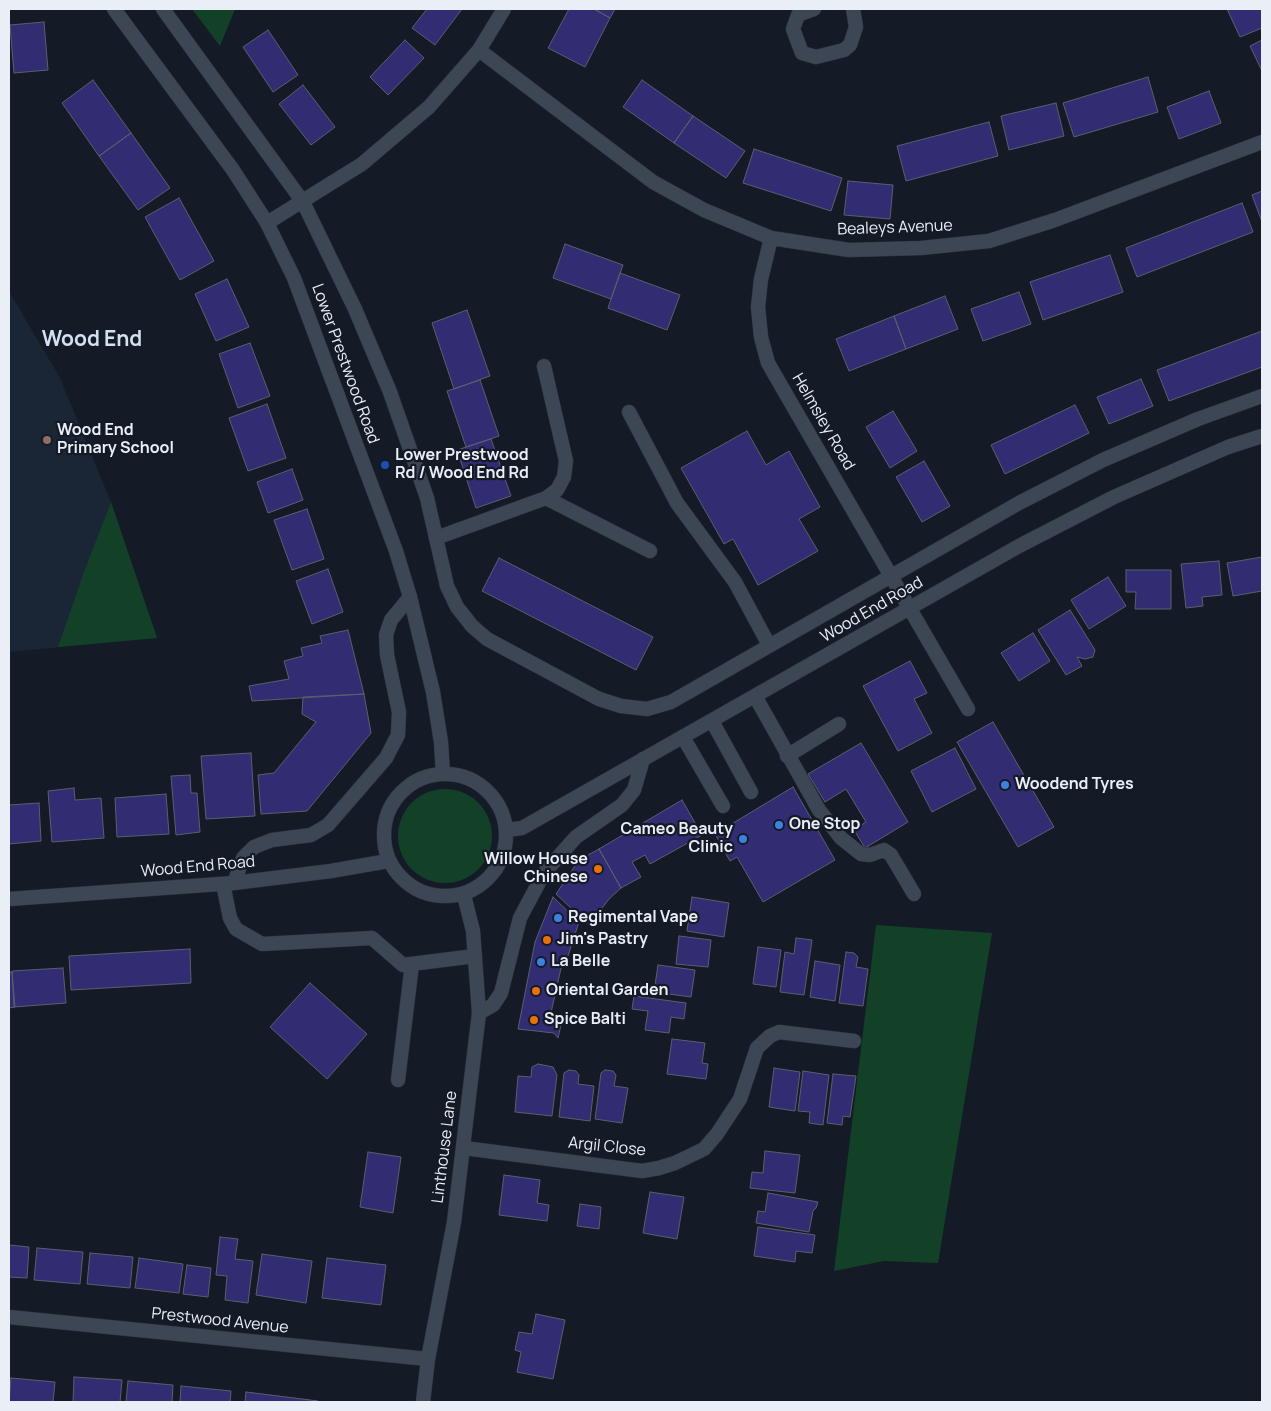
<!DOCTYPE html>
<style>
body{margin:0}
#map{position:relative;width:1271px;height:1411px;overflow:hidden;background:#141b27;font-family:Manrope,sans-serif}
canvas{display:block}
.frame{position:absolute;inset:0;border:10px solid #e9eef7;pointer-events:none}
</style>
<div id="map">
<canvas width="1271" height="1411"></canvas>
<div class="frame"></div>
</div>
<script>
const g = document.querySelector('canvas').getContext('2d');
g.lineJoin = 'round';
function fill(path, color) {
  g.fillStyle = color;
  g.fill(path, 'evenodd');
}
function shape(rows) {
  const path = new Path2D();
  for (const r of rows) {
    if (r.length === 3) {
      path.moveTo(r[0] + r[2], r[1]);
      path.arc(r[0], r[1], r[2], 0, 2 * Math.PI);
      continue;
    }
    path.moveTo(r[0], r[1]);
    for (let i = 2; i < r.length; i += 2) path.lineTo(r[i], r[i + 1]);
  }
  return path;
}
function stroke(path, color, width, dash) {
  g.strokeStyle = color;
  g.lineWidth = width;
  g.lineCap = dash ? 'butt' : 'round';
  g.setLineDash(dash || []);
  g.stroke(path);
}
function drawText(font, color, halo, rows, align = 'center') {
  g.font = font + ' Manrope,sans-serif';
  g.lineWidth = 4.5;
  g.setLineDash([]);
  g.textBaseline = 'middle';
  g.strokeStyle = halo;
  g.fillStyle = color;
  for (const [text, x, y, turn = 0] of rows) {
    g.save();
    g.translate(x, y);
    g.rotate((+turn || 0) * Math.PI / 180);
    g.textAlign = isNaN(turn) ? turn : align;
    if (halo) g.strokeText(text, 0, 0);
    g.fillText(text, 0, 0);
    g.restore();
  }
}
fill(shape([
 [9,291,60,378,111,502,157,638,9,652]
]), '#1a2536');
fill(shape([
 [192,9,235,9,220,46],
 [111,502,157,638,58,647,84,572],
 [445,836,47],
 [876,925,992,933,938,1263,884,1261,834,1271]
]), '#134128');
const building = shape([
 [427,9,462,9,435,45,412,28,427,9],
 [569,9,594,9,610,18,585,67,548,48,569,9],
 [594,9,615,9,610,18,594,9],
 [1227,9,1262,9,1262,28,1240,37,1227,9],
 [44,22,48,70,14,73,10,25,44,22],
 [268,30,298,75,273,92,243,47,268,30],
 [405,40,424,58,388,95,370,77,405,40],
 [1262,40,1262,71,1250,46,1262,40],
 [1148,77,1158,112,1074,137,1063,103,1148,77],
 [93,80,131,133,99,156,62,103,93,80],
 [642,80,693,116,674,143,623,107,642,80],
 [303,85,335,127,311,145,279,104,303,85],
 [1209,91,1221,123,1179,139,1167,107,1209,91],
 [1056,103,1064,136,1009,150,1001,116,1056,103],
 [693,116,745,151,726,178,674,143,693,116],
 [989,122,998,156,906,181,897,146,989,122],
 [131,133,170,188,138,210,99,156,131,133],
 [754,149,842,178,831,211,743,183,754,149],
 [848,181,893,185,890,219,844,215,848,181],
 [1262,191,1262,222,1252,195,1262,191],
 [179,198,214,261,180,280,145,217,179,198],
 [1242,203,1253,232,1137,277,1126,248,1242,203],
 [565,244,623,265,611,299,553,278,565,244],
 [1110,255,1123,292,1043,320,1030,282,1110,255],
 [620,273,680,295,667,330,608,308,620,273],
 [227,279,249,327,216,341,195,294,227,279],
 [1019,292,1031,324,983,341,971,309,1019,292],
 [945,296,958,329,906,349,894,316,945,296],
 [467,310,490,376,454,389,432,323,467,310],
 [894,316,906,349,849,371,836,339,894,316],
 [1262,331,1262,367,1169,401,1157,370,1262,331],
 [250,343,270,396,238,408,219,354,250,343],
 [1141,379,1153,406,1109,424,1097,397,1141,379],
 [480,380,499,436,466,447,447,391,480,380],
 [267,404,286,458,248,471,229,418,267,404],
 [1075,405,1089,433,1005,474,991,445,1075,405],
 [893,411,917,451,890,468,866,427,893,411],
 [747,431,766,465,789,451,820,507,799,519,818,551,758,585,733,539,724,544,681,468,747,431],
 [491,439,511,496,476,508,457,450,491,439],
 [924,461,950,506,922,522,896,477,924,461],
 [292,469,303,500,268,513,257,482,292,469],
 [307,509,324,559,292,570,274,520,307,509],
 [1262,557,1262,591,1233,596,1227,563,1262,557],
 [499,558,653,637,636,670,482,591,499,558],
 [1219,561,1222,595,1202,597,1203,606,1186,608,1181,564,1219,561],
 [328,569,343,612,312,624,296,581,328,569],
 [1126,570,1171,570,1171,609,1135,609,1136,592,1126,592,1126,570],
 [1108,577,1126,606,1089,629,1071,600,1108,577],
 [1070,610,1095,650,1093,657,1085,659,1077,657,1082,666,1066,675,1038,630,1070,610],
 [348,630,364,694,252,701,249,686,289,679,284,661,303,656,301,648,322,643,320,636,348,630],
 [1033,633,1050,661,1019,681,1001,653,1033,633],
 [910,661,927,693,914,699,932,733,898,751,863,686,910,661],
 [364,694,371,733,307,811,261,814,258,775,274,773,316,722,302,714,303,697,364,694],
 [993,722,1054,827,1018,847,957,742,993,722],
 [861,743,908,822,865,848,854,830,866,822,846,789,825,802,808,774,861,743],
 [955,748,976,789,932,812,911,771,955,748],
 [251,753,255,816,206,819,201,756,251,753],
 [190,775,191,793,197,793,200,832,176,835,171,776,190,775],
 [793,787,835,860,763,902,737,857,730,861,715,834,793,787],
 [74,788,75,800,101,798,104,838,52,842,48,791,74,788],
 [166,794,169,834,117,837,115,798,166,794],
 [682,800,702,835,650,864,645,855,632,862,641,877,621,888,599,849,682,800],
 [39,803,41,841,9,844,9,805,39,803],
 [599,849,621,888,609,899,589,925,556,894,579,860,599,849],
 [553,897,579,922,568,956,564,955,550,1017,562,1020,558,1038,554,1033,518,1029,535,942,553,897],
 [692,897,729,903,724,937,687,931,692,897],
 [679,936,711,940,708,967,676,964,679,936],
 [796,938,812,940,804,995,780,992,785,952,794,954,796,938],
 [758,947,781,950,776,987,753,984,758,947],
 [190,949,191,983,71,990,69,956,190,949],
 [846,952,854,953,858,957,856,967,868,969,863,1006,839,1003,846,952],
 [815,961,840,965,835,1001,810,997,815,961],
 [658,965,695,970,691,997,654,992,658,965],
 [63,968,66,1003,14,1007,12,971,63,968],
 [9,972,12,972,15,1007,9,1008,9,972],
 [310,983,367,1034,327,1079,270,1027,310,983],
 [634,996,686,1003,684,1019,671,1017,669,1033,645,1030,648,1011,632,1009,634,996],
 [672,1039,705,1043,702,1063,708,1064,706,1079,667,1074,672,1039],
 [538,1064,553,1067,557,1075,552,1116,515,1112,518,1076,531,1077,532,1067,538,1064],
 [774,1068,800,1072,795,1111,769,1107,774,1068],
 [569,1070,576,1071,579,1075,578,1084,594,1086,590,1121,559,1117,564,1073,569,1070],
 [605,1070,613,1071,616,1075,614,1086,628,1088,622,1123,595,1119,601,1073,605,1070],
 [803,1071,829,1075,823,1125,809,1123,810,1112,798,1111,803,1071],
 [833,1074,856,1076,850,1117,843,1116,842,1125,827,1123,833,1074],
 [765,1151,800,1155,795,1193,750,1188,752,1172,763,1173,765,1151],
 [368,1152,401,1157,393,1213,360,1207,368,1152],
 [504,1175,540,1180,537,1203,549,1205,547,1221,499,1215,504,1175],
 [650,1192,684,1197,677,1239,643,1233,650,1192],
 [768,1193,818,1202,816,1208,813,1211,809,1232,756,1223,758,1211,765,1212,768,1193],
 [580,1204,601,1207,599,1229,577,1226,580,1204],
 [758,1227,815,1235,812,1253,796,1251,795,1262,754,1256,758,1227],
 [220,1237,238,1239,235,1259,253,1261,248,1303,225,1300,227,1276,216,1275,220,1237],
 [9,1245,29,1247,27,1278,9,1277,9,1245],
 [37,1248,83,1252,80,1284,34,1280,37,1248],
 [90,1253,133,1257,130,1288,87,1284,90,1253],
 [262,1254,312,1261,306,1303,256,1295,262,1254],
 [139,1258,183,1264,179,1293,135,1288,139,1258],
 [327,1258,386,1265,381,1305,322,1298,327,1258],
 [187,1265,211,1268,208,1297,183,1294,187,1265],
 [536,1314,565,1320,553,1379,517,1372,521,1352,515,1350,519,1332,532,1334,536,1314],
 [74,1377,122,1380,120,1402,73,1402,74,1377],
 [11,1378,55,1382,53,1402,9,1402,11,1378],
 [128,1381,173,1385,172,1402,126,1402,128,1381],
 [181,1386,231,1391,230,1402,180,1402,181,1386],
 [246,1392,318,1401,318,1402,245,1402,246,1392]
]);
fill(building, '#322c72');
stroke(building, '#5c5e6e', 1);
const service = shape([
 [814,9,798,15,793,29,802,53,816,57,844,50,850,45,856,27,853,9],
 [629,412,677,503,735,582,769,645],
 [546,498,650,551],
 [436,538,546,498,557,490,564,477,566,461,544,366],
 [910,609,968,709],
 [755,696,819,810,841,838,861,854,870,855,884,850,891,855,914,894],
 [712,721,751,792],
 [683,737,723,806],
 [787,756,839,724],
 [234,883,243,858,254,847,272,840,311,835,328,825,386,758,398,735,399,712,387,655,386,635,391,620,410,597],
 [223,884,230,918,236,929,262,944,372,938,403,965,475,956],
 [479,1013,493,1005,501,993,520,918,544,873,576,837,622,805,634,790,643,759],
 [398,1080,412,964]
]);
const minor = shape([
 [163,9,303,202,355,309,390,392,427,498,447,586,457,607,472,626,487,639,599,699,621,706,647,709,671,702,1019,503,1103,460,1198,419,1262,396],
 [479,50,653,182,704,210,771,238,849,250,921,248,989,241,1055,220,1262,142],
 [267,223,362,164,429,107,479,50,504,9],
 [771,238,761,279,758,307,761,337,768,363,910,609],
 [464,1148,642,1171,659,1168,675,1163,704,1149,717,1134,740,1099,757,1048,770,1036,779,1032,854,1041],
 [9,1317,428,1359]
]);
const tertiary = shape([
 [114,9,233,170,267,223,294,278,396,551,410,597,433,692,441,742,443,774],
 [445,835,61],
 [507,830,522,828,1019,546,1114,497,1228,447,1262,436],
 [9,899,234,883,331,871,388,861],
 [423,1402,428,1359,454,1222,479,1013,473,931,464,895]
]);
stroke(service, '#30343e', 15);
stroke(minor, '#30343e', 15);
stroke(tertiary, '#30343e', 15);
stroke(service, '#3d4654', 14);
stroke(minor, '#3d4654', 14);
stroke(tertiary, '#3d4654', 14);
for (const [x, y, r, color] of [
 [47,440,5,"#8d6e63"],
 [385,465,5,"#1a4fb4"],
 [1005,785,5,"#3f7fe0"],
 [779,825,5,"#3f7fe0"],
 [743,839,5,"#3f7fe0"],
 [598,869,5,"#e8710a"],
 [558,918,5,"#3f7fe0"],
 [547,940,5,"#e8710a"],
 [541,962,5,"#3f7fe0"],
 [536,991,5,"#e8710a"],
 [534,1020,5,"#e8710a"]
]) {
  const dot = new Path2D();
  dot.arc(x, y, r, 0, 2 * Math.PI);
  g.fillStyle = color;
  g.fill(dot);
  stroke(dot, '#141b27', 2);
}
drawText('16px', '#e9eef7', '#141b27', [
 ["Bealeys Avenue",895,228,-2],
 ["Lower Prestwood Road",345,364,70],
 ["Helmsley Road",823,422,60],
 ["Wood End Road",872,610,-30],
 ["Wood End Road",198,867,-5],
 ["Linthouse Lane",445,1147,-83],
 ["Argil Close",607,1147,6],
 ["Prestwood Avenue",220,1321,6]
]);
drawText('bold 16px', '#e9eef7', '#141b27', [
 ["Wood End",57,431],
 ["Primary School",57,449],
 ["Lower Prestwood",395,456],
 ["Rd / Wood End Rd",395,474],
 ["Woodend Tyres",1015,785],
 ["One Stop",789,825],
 ["Cameo Beauty",733,830,"right"],
 ["Clinic",733,848,"right"],
 ["Willow House",588,860,"right"],
 ["Chinese",588,878,"right"],
 ["Regimental Vape",568,918],
 ["Jim's Pastry",557,940],
 ["La Belle",551,962],
 ["Oriental Garden",546,991],
 ["Spice Balti",544,1020]
], 'left');
drawText('bold 21px', '#d4dff0', '#141b27', [
 ["Wood End",92,340]
]);
</script>
